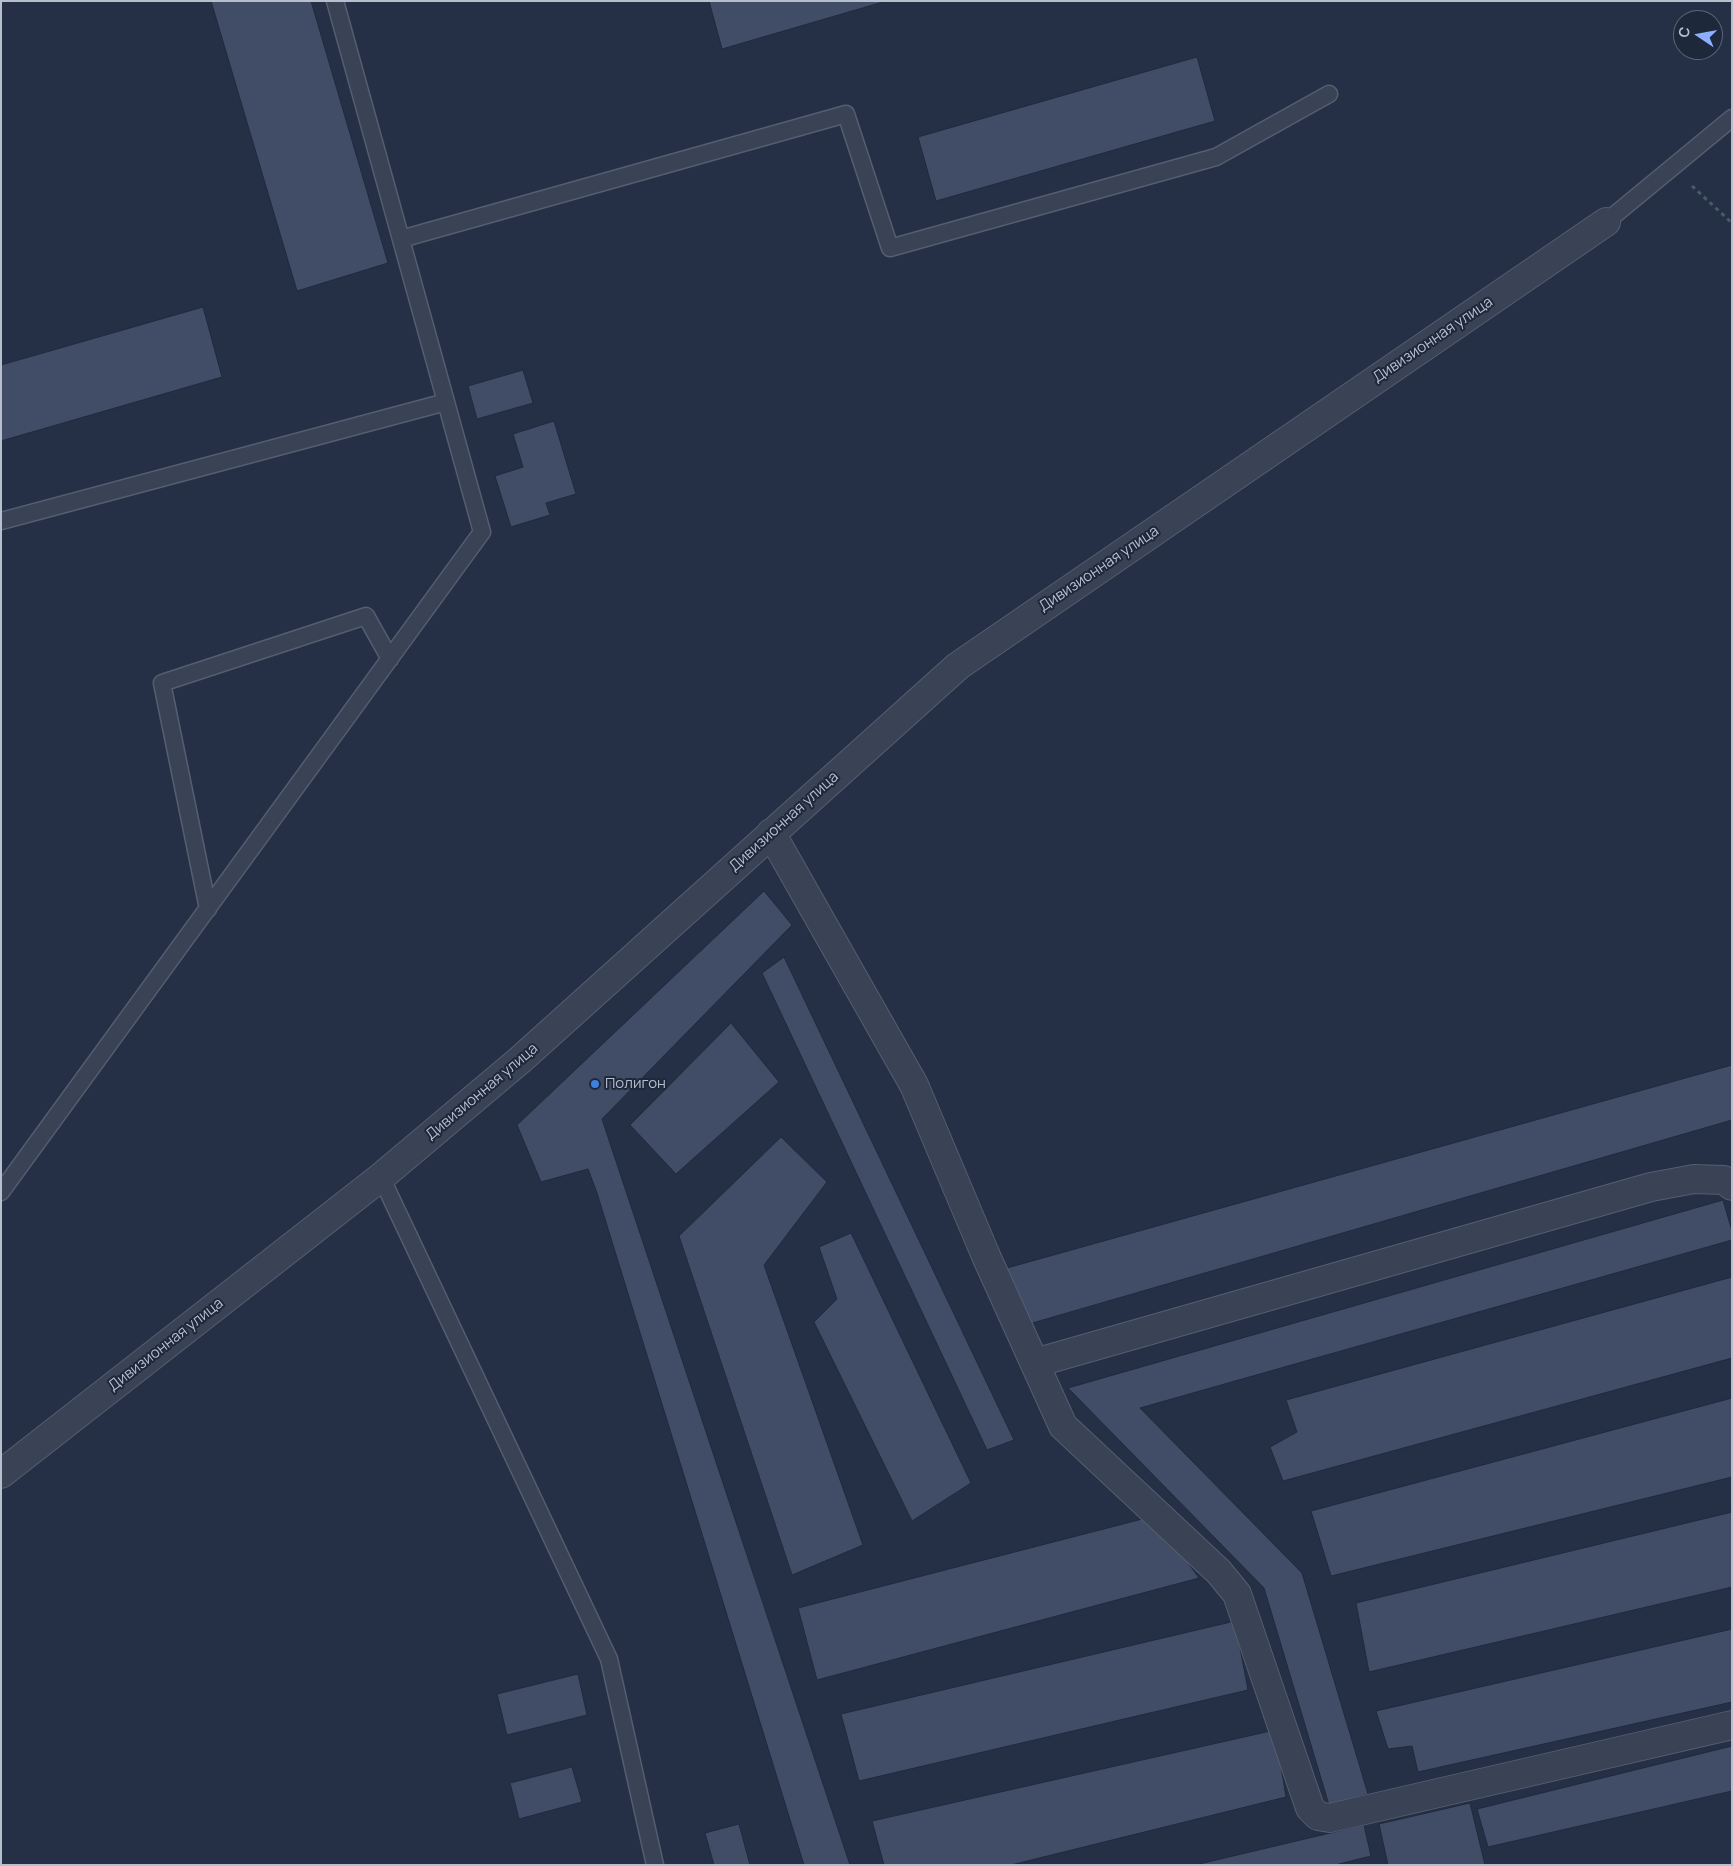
<!DOCTYPE html>
<meta charset="utf-8">
<style>
body{margin:0}
#map{position:relative;width:1733px;height:1866px;overflow:hidden;background:#253046;font-family:Manrope,sans-serif}
canvas{display:block}
.frame{position:absolute;inset:0;border:2px solid #b7bfcf;pointer-events:none}
.north{position:absolute;left:1673px;top:10px;width:50px;height:50px;box-sizing:border-box;background:#1e283b;border:1px solid #5b6476;border-radius:50%;rotate:282deg;font-size:14px;font-weight:700;line-height:20px;text-align:center;color:#b7bfcf}
.north::after{content:'';display:block;margin:auto;width:18px;height:22px;background:#8cafff;clip-path:polygon(50% 0,100% 100%,50% 72%,0 100%)}
</style>
<div id="map">
<canvas width="1733" height="1866"></canvas>
<div class="frame"></div>
<div class="north">С</div>
</div>
<script>
const g = document.querySelector('canvas').getContext('2d');
g.lineJoin = 'round';
function fill(path, color) {
  g.fillStyle = color;
  g.fill(path, 'evenodd');
}
function shape(rows) {
  const path = new Path2D();
  for (const r of rows) {
    path.moveTo(r[0], r[1]);
    for (let i = 2; i < r.length; i += 2) path.lineTo(r[i], r[i + 1]);
  }
  return path;
}
function stroke(path, color, width, dash) {
  g.strokeStyle = color;
  g.lineWidth = width;
  g.lineCap = dash ? 'butt' : 'round';
  g.setLineDash(dash || []);
  g.stroke(path);
}
function drawText(font, color, halo, rows, align = 'center') {
  g.font = font + ' Manrope,sans-serif';
  g.lineWidth = 4;
  g.setLineDash([]);
  g.textBaseline = 'middle';
  g.strokeStyle = halo;
  g.fillStyle = color;
  for (const [text, x, y, turn = 0] of rows) {
    g.save();
    g.translate(x, y);
    g.rotate((+turn || 0) * Math.PI / 180);
    g.textAlign = isNaN(turn) ? turn : align;
    if (halo) g.strokeText(text, 0, 0);
    g.fillText(text, 0, 0);
    g.restore();
  }
}
const building = shape([
 [211,1,311,1,388,263,297,291,211,1],
 [709,1,883,1,883,2,722,49,709,1],
 [1197,57,1215,121,936,201,918,137,1197,57],
 [203,307,222,377,1,441,1,365,203,307],
 [523,370,533,403,477,419,468,386,523,370],
 [554,421,576,494,546,503,550,515,511,527,495,476,523,467,513,434,554,421],
 [764,891,792,925,602,1119,850,1865,804,1865,597,1193,588,1169,541,1182,517,1125,764,891],
 [784,957,1014,1440,987,1450,762,973,784,957],
 [731,1023,779,1082,676,1174,630,1125,731,1023],
 [1732,1065,1732,1120,1029,1324,1007,1268,1732,1065],
 [781,1137,827,1182,764,1265,863,1545,792,1575,679,1236,781,1137],
 [1723,1200,1732,1231,1732,1240,1140,1408,1302,1573,1368,1794,1329,1805,1264,1588,1068,1388,1723,1200],
 [851,1233,971,1483,912,1521,814,1322,837,1299,819,1247,851,1233],
 [1732,1277,1732,1358,1283,1481,1270,1447,1297,1432,1286,1400,1732,1277],
 [1732,1398,1732,1477,1331,1576,1311,1511,1732,1398],
 [1732,1512,1732,1587,1369,1672,1356,1603,1732,1512],
 [1154,1516,1199,1578,817,1680,798,1608,1154,1516],
 [1235,1621,1248,1690,859,1781,841,1714,1235,1621],
 [1732,1629,1732,1702,1418,1772,1412,1746,1388,1749,1376,1711,1732,1629],
 [578,1674,587,1715,507,1735,497,1694,578,1674],
 [1275,1730,1286,1797,1011,1865,884,1865,872,1821,1275,1730],
 [1732,1746,1732,1791,1488,1847,1477,1809,1732,1746],
 [572,1767,582,1802,519,1819,510,1783,572,1767],
 [1470,1803,1485,1865,1388,1865,1379,1824,1470,1803],
 [739,1824,750,1865,714,1865,705,1833,739,1824],
 [1364,1825,1371,1856,1335,1865,1195,1865,1364,1825]
]);
fill(building, '#414d67');
stroke(building, '#202a3d', 1);
const lane = shape([
 [1606,222,1732,118],
 [401,239,846,114,890,248,1216,157,1329,94],
 [1,521,446,402],
 [208,909,162,683,366,616,390,659],
 [381,1177,609,1659,655,1865],
 [1,1192,482,532,335,1]
]);
const street = shape([
 [771,833,914,1085,986,1256,1063,1426,1219,1572,1237,1594,1310,1808,1318,1816,1330,1818,1732,1725],
 [1035,1363,1651,1187,1694,1179,1724,1180,1732,1186],
 [1,1474,381,1177,520,1060,958,666,1606,222]
]);
stroke(lane, '#555e70', 19);
stroke(street, '#555e70', 30);
stroke(shape([
 [1692,186,1732,223]
]), '#455e63', 3, [4, 4]);
stroke(lane, '#3a4356', 16);
stroke(street, '#3a4356', 28);
for (const [x, y, r, color] of [
 [595,1084,5,"#3f7fe0"]
]) {
  const dot = new Path2D();
  dot.arc(x, y, r, 0, 2 * Math.PI);
  g.fillStyle = color;
  g.fill(dot);
  stroke(dot, '#1e283b', 2);
}
drawText('15px', '#b7bfcf', '#1e283b', [
 ["Дивизионная улица",1433,340,-34],
 ["Дивизионная улица",1099,569,-34],
 ["Дивизионная улица",784,822,-42],
 ["Дивизионная улица",482,1092,-40],
 ["Дивизионная улица",166,1345,-38]
]);
drawText('15px', '#b7bfcf', '#1e283b', [
 ["Полигон",605,1084]
], 'left');
</script>
